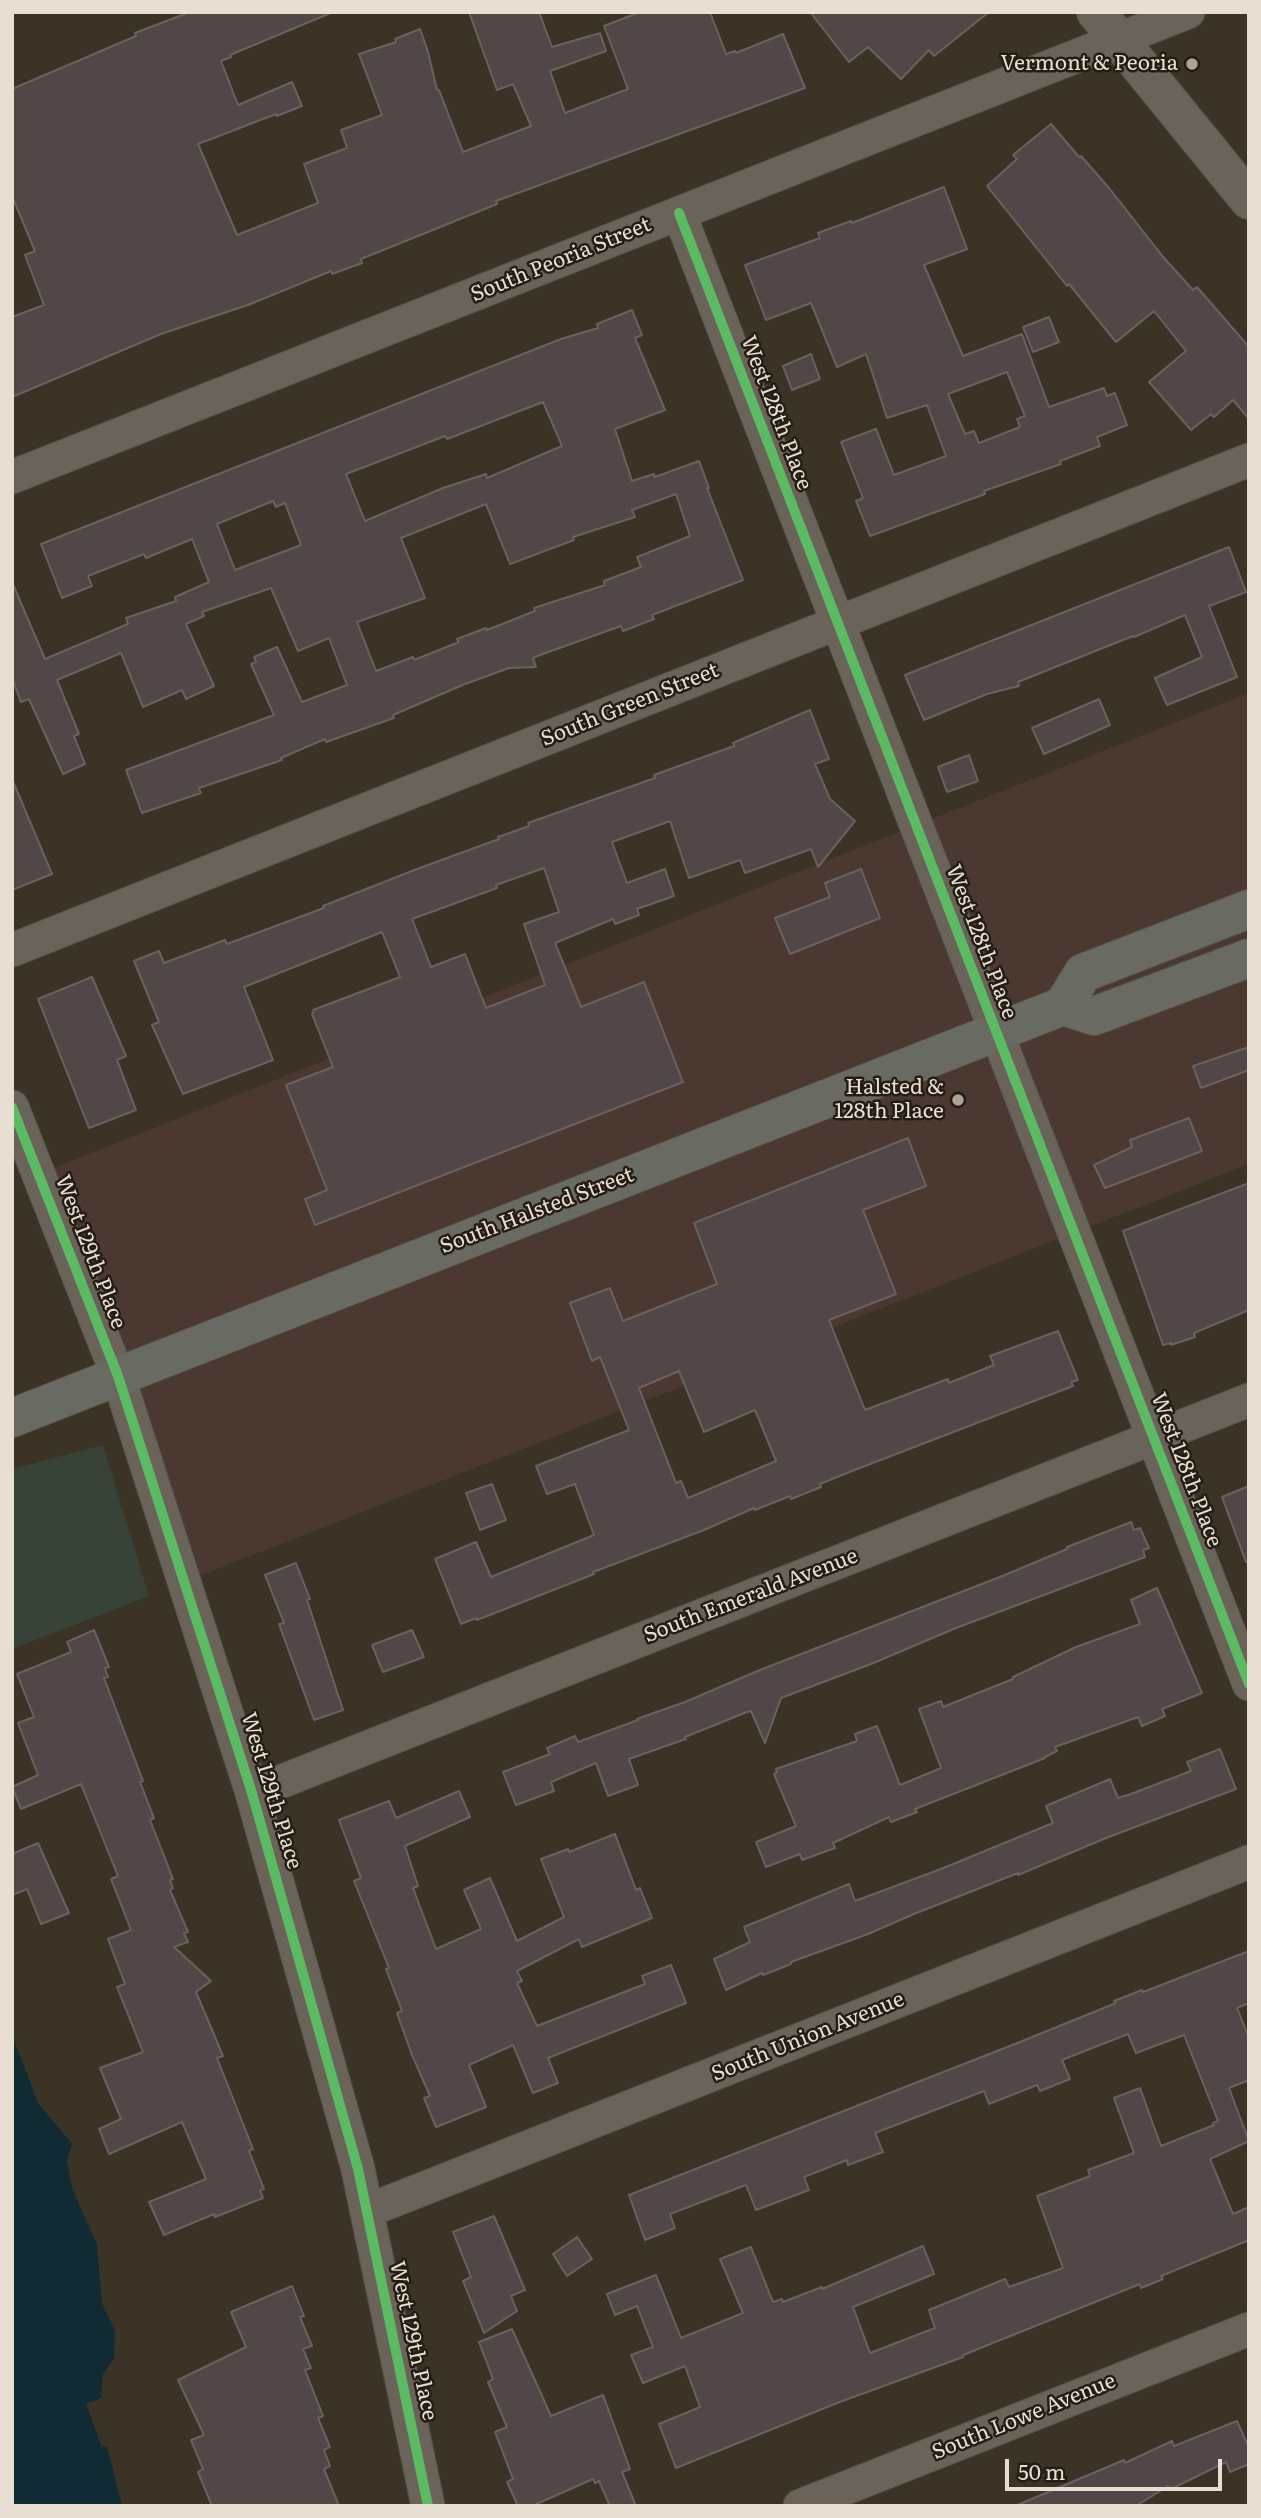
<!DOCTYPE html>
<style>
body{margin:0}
#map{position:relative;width:1261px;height:2518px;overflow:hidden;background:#3c3327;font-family:Literata,serif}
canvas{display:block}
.frame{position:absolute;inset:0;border:14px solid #e8ded1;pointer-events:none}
.scale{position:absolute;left:1005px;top:2459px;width:217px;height:32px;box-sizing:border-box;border:4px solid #e8ded1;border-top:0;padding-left:9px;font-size:21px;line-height:24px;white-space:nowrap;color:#e8ded1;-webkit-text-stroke:5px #241d14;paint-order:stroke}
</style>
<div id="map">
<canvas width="1261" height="2518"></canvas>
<div class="frame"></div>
<div class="scale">50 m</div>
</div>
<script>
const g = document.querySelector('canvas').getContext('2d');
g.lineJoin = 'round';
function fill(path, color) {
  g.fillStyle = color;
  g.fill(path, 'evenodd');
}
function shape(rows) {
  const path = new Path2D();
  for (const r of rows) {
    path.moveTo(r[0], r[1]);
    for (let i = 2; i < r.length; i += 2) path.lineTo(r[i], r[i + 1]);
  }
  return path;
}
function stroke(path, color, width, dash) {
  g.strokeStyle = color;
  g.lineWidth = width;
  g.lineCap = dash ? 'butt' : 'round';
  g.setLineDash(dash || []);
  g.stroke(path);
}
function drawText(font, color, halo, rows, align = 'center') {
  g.font = font + ' Literata,serif';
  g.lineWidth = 5;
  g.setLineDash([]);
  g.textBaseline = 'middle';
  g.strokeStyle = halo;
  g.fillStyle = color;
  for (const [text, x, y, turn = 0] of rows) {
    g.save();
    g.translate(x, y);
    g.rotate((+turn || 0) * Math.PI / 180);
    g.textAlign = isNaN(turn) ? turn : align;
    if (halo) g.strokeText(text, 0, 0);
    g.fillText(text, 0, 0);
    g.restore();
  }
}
fill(shape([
 [1249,693,1249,1164,189,1580,44,1172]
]), '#4b3931');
fill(shape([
 [103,1445,149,1596,12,1649,12,1469]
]), '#384337');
fill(shape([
 [12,2035,38,2103,72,2144,67,2161,72,2188,97,2245,102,2304,115,2331,114,2358,103,2374,101,2398,86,2404,102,2447,107,2446,122,2506,12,2506]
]), '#112b35');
const building = shape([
 [190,12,333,12,230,55,231,57,221,61,238,105,292,82,302,106,277,116,276,114,198,144,237,235,318,203,304,164,347,148,341,130,382,115,359,54,396,42,395,39,420,29,428,52,437,90,439,90,463,152,531,126,513,84,497,90,469,12,539,12,552,47,600,33,606,51,550,71,565,113,628,89,604,26,640,12,710,12,726,54,735,51,736,53,783,34,805,88,496,201,497,204,361,259,362,263,332,274,331,271,248,305,161,334,12,397,12,317,44,305,25,255,35,251,12,196,12,89,136,36,135,33,190,12],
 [810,12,989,12,934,56,929,50,901,79,868,47,849,62,810,12],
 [1051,124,1079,157,1081,156,1109,188,1164,258,1193,290,1197,287,1249,347,1249,419,1233,400,1214,417,1211,414,1191,430,1149,382,1186,351,1154,311,1116,342,1069,284,1067,286,987,186,1017,159,1013,155,1051,124],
 [944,187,967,249,924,265,963,356,1022,334,1049,407,1104,388,1107,396,1115,393,1127,425,1097,437,1100,446,1060,461,1061,464,984,491,985,494,870,536,856,501,863,498,841,442,876,429,894,475,946,456,927,405,887,418,866,354,837,367,811,303,766,320,745,265,820,238,818,233,851,221,852,223,944,187],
 [1007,372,1025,416,1017,419,1020,427,979,443,974,431,965,434,948,394,1007,372],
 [632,310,642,335,635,338,665,410,615,429,632,481,654,474,655,477,699,461,709,488,707,488,743,580,652,615,654,619,623,631,621,626,540,655,533,658,536,667,509,668,465,684,393,715,394,718,326,742,325,739,281,758,282,760,199,788,201,793,142,813,126,770,274,715,251,664,256,662,254,657,277,647,302,702,347,685,329,638,298,651,271,588,202,612,204,616,186,624,214,686,186,699,182,690,143,707,121,653,57,680,79,734,74,736,85,764,63,774,29,699,21,702,12,678,12,582,45,659,128,624,126,618,176,601,175,597,209,582,192,539,146,558,144,554,88,576,92,586,62,598,41,544,561,339,598,328,597,324,632,310],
 [543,402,562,446,487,478,486,474,443,488,365,521,346,474,445,436,447,439,543,402],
 [676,494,690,536,637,557,641,567,604,581,605,585,534,608,535,611,487,630,486,628,457,639,459,642,414,660,413,657,376,671,357,622,425,598,401,538,486,504,510,564,574,540,573,537,635,517,632,510,676,494],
 [273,501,276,507,285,503,301,545,235,570,217,524,273,501],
 [1049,317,1059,342,1033,352,1023,327,1049,317],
 [811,354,820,379,792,390,783,366,811,354],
 [1229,547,1246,592,1209,606,1237,677,1167,705,1155,678,1202,657,1185,615,1134,637,1133,636,1018,682,1019,686,987,694,924,720,905,675,1229,547],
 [1099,699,1110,725,1044,754,1032,728,1099,699],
 [810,710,829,759,815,764,830,799,855,821,818,867,811,849,745,873,740,860,689,878,670,821,612,842,627,883,665,869,674,896,637,909,639,915,615,924,613,919,555,943,581,1007,644,982,683,1082,315,1225,305,1199,327,1190,286,1085,333,1067,312,1014,314,1012,313,1010,400,977,382,932,244,987,273,1060,183,1094,152,1025,159,1022,134,961,159,951,164,963,225,940,227,944,324,908,323,906,417,869,499,839,498,837,529,826,528,823,655,778,654,775,734,746,733,743,810,710],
 [544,868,559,912,524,924,545,985,486,1008,465,954,431,967,412,919,497,888,496,885,544,868],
 [969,755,978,781,947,792,938,767,969,755],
 [12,779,52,874,12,890,12,779],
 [861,869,880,918,790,954,775,918,830,897,825,883,861,869],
 [92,977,126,1056,117,1060,136,1110,89,1128,38,999,92,977],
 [1249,1047,1249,1070,1201,1088,1193,1066,1249,1047],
 [1189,1118,1202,1151,1105,1188,1094,1165,1132,1147,1130,1140,1189,1118],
 [908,1138,926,1186,863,1210,896,1294,829,1320,865,1410,948,1379,949,1383,994,1365,990,1356,1058,1331,1078,1380,1071,1382,1073,1386,852,1471,820,1484,821,1487,791,1499,790,1496,755,1510,754,1508,704,1530,593,1572,594,1574,477,1620,476,1618,461,1624,435,1559,476,1542,491,1577,594,1535,575,1484,547,1494,536,1466,629,1430,600,1357,592,1361,570,1303,610,1288,623,1321,717,1284,694,1223,908,1138],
 [679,1371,704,1432,755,1410,776,1461,688,1498,681,1481,676,1483,639,1388,679,1371],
 [1249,1183,1249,1310,1194,1333,1195,1337,1171,1345,1171,1343,1163,1345,1123,1231,1249,1183],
 [492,1484,506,1520,480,1530,466,1493,492,1484],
 [1249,1486,1249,1562,1246,1562,1222,1497,1249,1486],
 [1131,1522,1134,1530,1140,1528,1149,1548,1143,1550,1145,1557,956,1628,871,1664,781,1698,765,1743,751,1711,747,1712,685,1737,686,1739,629,1759,638,1785,608,1796,596,1763,551,1782,554,1791,516,1805,503,1772,550,1754,547,1748,575,1736,578,1742,638,1720,637,1719,685,1702,760,1670,1005,1575,1067,1549,1067,1547,1131,1522],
 [296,1563,310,1599,307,1600,343,1710,314,1720,279,1624,284,1623,265,1575,296,1563],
 [1157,1588,1202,1693,1162,1709,1165,1716,1142,1726,1138,1717,1055,1747,1057,1751,1045,1757,1045,1758,915,1809,917,1812,891,1822,889,1817,833,1843,835,1848,802,1860,800,1854,766,1867,756,1842,796,1826,774,1774,777,1772,776,1769,857,1741,855,1734,877,1726,900,1785,941,1768,919,1709,941,1701,943,1707,1013,1679,1013,1677,1076,1647,1140,1624,1131,1600,1157,1588],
 [94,1630,109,1667,105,1668,108,1677,104,1678,143,1781,140,1782,154,1818,150,1820,173,1879,170,1880,173,1888,170,1890,188,1932,184,1933,188,1942,174,1947,211,1981,196,1992,223,2056,217,2058,253,2149,249,2151,264,2189,260,2190,263,2198,215,2217,214,2214,164,2235,149,2202,206,2179,182,2122,109,2154,99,2129,121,2119,100,2068,143,2052,117,1987,125,1984,108,1939,131,1930,111,1879,118,1876,81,1784,21,1809,12,1787,38,1775,18,1723,34,1717,17,1674,71,1652,67,1642,94,1630],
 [412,1630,424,1657,383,1672,372,1645,412,1630],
 [1220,1749,1236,1789,1106,1838,1018,1875,1018,1873,914,1914,868,1934,791,1962,791,1964,763,1975,762,1973,726,1990,714,1959,750,1942,744,1927,849,1884,855,1901,941,1869,1053,1823,1046,1806,1110,1779,1118,1798,1131,1794,1191,1771,1187,1762,1220,1749],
 [459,1791,470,1817,405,1846,418,1886,413,1888,436,1949,481,1929,464,1890,490,1878,517,1941,564,1917,541,1859,568,1849,569,1852,615,1834,636,1890,640,1888,652,1918,582,1947,579,1939,517,1971,522,1981,517,1983,537,2026,645,1984,642,1976,671,1965,686,2003,548,2058,558,2083,533,2093,513,2045,469,2065,486,2107,436,2127,424,2098,430,2096,412,2055,397,2013,402,2011,386,1969,389,1968,354,1881,361,1878,339,1820,389,1801,396,1818,459,1791],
 [38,1843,69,1913,41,1924,27,1889,12,1895,12,1854,38,1843],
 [1249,1951,1249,2003,1237,2008,1249,2038,1249,2080,1229,2088,1249,2141,1210,2159,1233,2214,1249,2207,1249,2240,1161,2276,1163,2279,1141,2288,1140,2284,963,2355,963,2357,837,2403,676,2468,659,2424,700,2407,685,2366,643,2383,631,2355,653,2347,637,2306,615,2315,607,2294,656,2275,681,2338,743,2313,720,2259,751,2247,773,2302,782,2299,783,2302,822,2287,822,2289,923,2246,934,2274,853,2307,870,2353,935,2328,929,2310,1005,2279,1009,2287,1063,2268,1037,2196,1090,2176,1088,2170,1134,2153,1114,2098,1140,2088,1161,2146,1214,2125,1213,2123,1218,2121,1184,2035,1136,2053,1128,2034,1062,2060,1070,2079,1040,2091,1037,2085,989,2104,984,2091,875,2133,883,2152,848,2165,847,2160,804,2177,809,2190,756,2210,746,2185,670,2214,675,2228,645,2240,629,2195,1020,2042,1116,2003,1114,2001,1142,1990,1143,1992,1249,1951],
 [494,2216,525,2290,511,2296,517,2311,484,2333,463,2281,471,2277,453,2232,494,2216],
 [577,2237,592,2259,567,2276,553,2254,577,2237],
 [292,2286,304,2316,300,2317,312,2346,303,2349,311,2368,305,2370,323,2416,318,2418,330,2447,324,2450,330,2466,324,2469,339,2506,212,2506,198,2472,203,2469,191,2440,204,2435,178,2380,246,2347,231,2312,292,2286],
 [512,2329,551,2416,603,2395,630,2469,622,2472,636,2506,610,2506,599,2481,595,2483,593,2479,532,2506,518,2506,507,2482,513,2479,495,2432,507,2427,488,2382,493,2379,479,2342,512,2329],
 [1237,2421,1249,2448,1249,2464,1230,2472,1226,2462,1169,2490,1168,2486,1136,2506,1015,2506,1124,2460,1125,2463,1172,2441,1174,2446,1237,2421]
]);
fill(building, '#504746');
stroke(building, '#6a6160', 2);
const minor = shape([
 [679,213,1249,1684],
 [12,477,1188,12],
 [12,950,1249,460],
 [12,1107,118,1376,252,1793,358,2169,428,2506],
 [252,1793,1249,1400],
 [367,2211,1249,1862],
 [800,2506,1249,2329]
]);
const tertiary = shape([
 [1096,12,1249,200]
]);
const primary = shape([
 [1063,1006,1094,1016,1249,958],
 [12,1418,1063,1006,1083,973,1249,909]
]);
stroke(minor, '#595147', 35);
stroke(tertiary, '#595147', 40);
stroke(primary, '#595147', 40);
stroke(minor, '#6a635a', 33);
stroke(tertiary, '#6a635a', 38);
stroke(primary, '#696b63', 38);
stroke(shape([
 [679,213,1249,1684],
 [12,1107,118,1376,252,1793,358,2169,428,2506]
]), '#5cba63', 10);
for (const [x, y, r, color] of [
 [1192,64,7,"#aca296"],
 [958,1100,7,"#aca296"]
]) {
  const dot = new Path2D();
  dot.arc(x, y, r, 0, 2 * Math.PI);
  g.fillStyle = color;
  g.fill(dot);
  stroke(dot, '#241d14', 2.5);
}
drawText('21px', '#e8ded1', '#241d14', [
 ["Vermont & Peoria",1178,64],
 ["Halsted &",944,1088],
 ["128th Place",944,1112]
], 'right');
drawText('21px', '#e8ded1', '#241d14', [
 ["South Peoria Street",561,260,-22],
 ["West 128th Place",776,413,69],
 ["South Green Street",630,705,-22],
 ["West 128th Place",981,942,69],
 ["South Halsted Street",537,1211,-21],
 ["West 129th Place",90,1252,69],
 ["West 128th Place",1186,1470,69],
 ["South Emerald Avenue",751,1596,-21],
 ["West 129th Place",271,1791,73],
 ["South Union Avenue",808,2037,-22],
 ["West 129th Place",413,2341,78],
 ["South Lowe Avenue",1024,2417,-22]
]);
</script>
